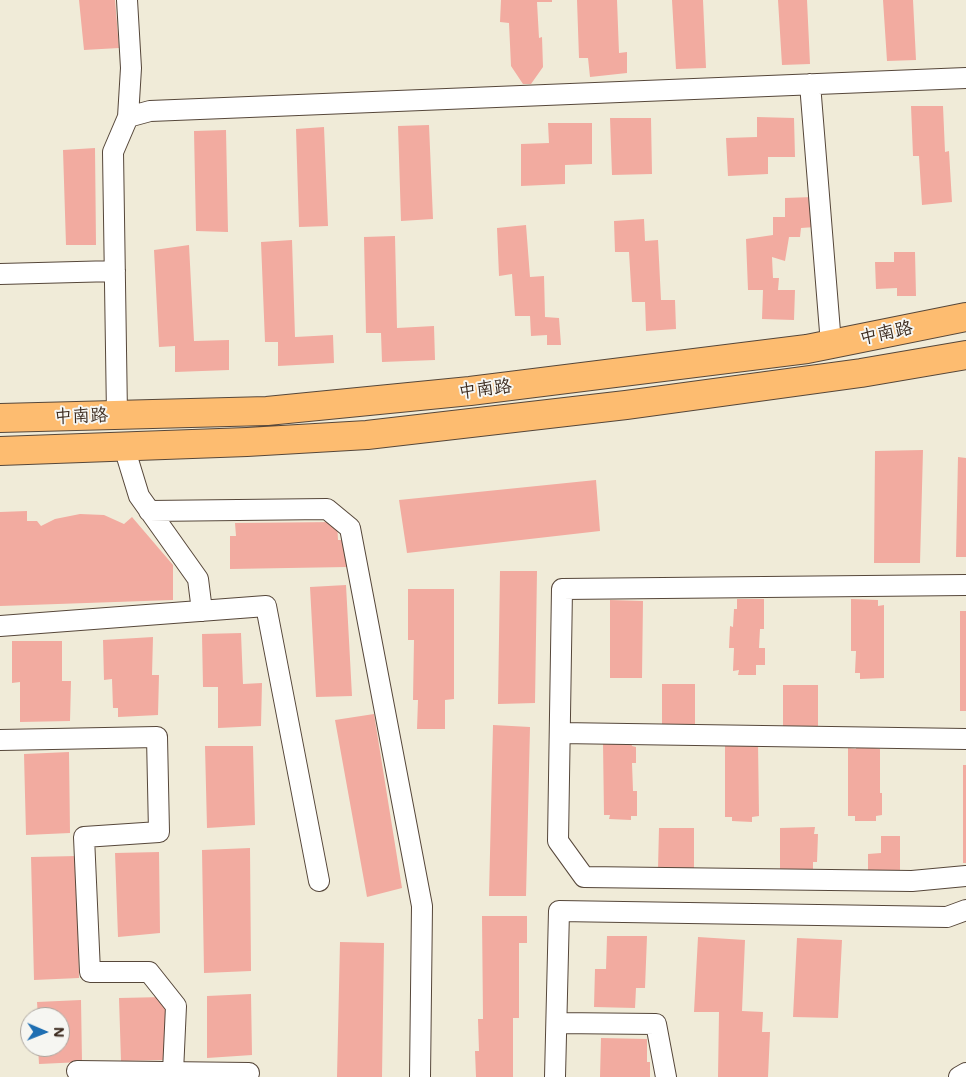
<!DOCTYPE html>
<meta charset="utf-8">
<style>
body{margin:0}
#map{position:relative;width:966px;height:1077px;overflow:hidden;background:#f0ebd8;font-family:Mali,sans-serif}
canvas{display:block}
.north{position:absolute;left:20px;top:1007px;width:50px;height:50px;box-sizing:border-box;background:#f6f6f2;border:1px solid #aba49d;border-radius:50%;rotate:91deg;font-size:14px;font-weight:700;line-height:20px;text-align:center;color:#3b2a1e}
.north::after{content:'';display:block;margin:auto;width:18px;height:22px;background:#1f6fb2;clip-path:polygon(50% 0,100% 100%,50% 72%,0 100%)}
</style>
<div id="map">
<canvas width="966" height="1077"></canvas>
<div class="north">N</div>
</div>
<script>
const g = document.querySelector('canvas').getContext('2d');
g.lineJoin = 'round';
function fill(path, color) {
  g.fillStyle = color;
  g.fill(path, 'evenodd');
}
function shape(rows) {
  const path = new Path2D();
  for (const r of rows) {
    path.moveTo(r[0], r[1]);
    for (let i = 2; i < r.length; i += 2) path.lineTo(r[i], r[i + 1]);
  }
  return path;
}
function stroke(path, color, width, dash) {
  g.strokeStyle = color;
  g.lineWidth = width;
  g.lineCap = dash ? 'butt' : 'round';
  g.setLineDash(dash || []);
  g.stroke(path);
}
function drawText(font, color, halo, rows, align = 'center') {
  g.font = font + ' Mali,"LXGW WenKai TC",sans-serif';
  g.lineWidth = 4;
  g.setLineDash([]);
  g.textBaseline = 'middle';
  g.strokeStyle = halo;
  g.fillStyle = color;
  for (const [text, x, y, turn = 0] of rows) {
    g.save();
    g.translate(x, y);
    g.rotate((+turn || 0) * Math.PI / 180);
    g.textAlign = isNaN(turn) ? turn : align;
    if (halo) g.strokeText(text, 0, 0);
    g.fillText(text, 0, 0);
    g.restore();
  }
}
fill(shape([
 [79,0,115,0,119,48,84,50],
 [501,0,552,0,552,2,537,2,539,38,542,37,543,67,531,84,523,84,511,66,509,23,500,22],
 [577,0,617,0,619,53,627,52,627,73,590,77,588,58,579,58],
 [672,0,703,0,706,68,676,69],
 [778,0,807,0,810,64,782,65],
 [883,0,913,0,916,60,887,61],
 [911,106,943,106,945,152,949,151,952,202,922,205,919,156,913,156],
 [757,117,794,118,795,157,768,157,768,174,728,176,726,138,757,137],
 [610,118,651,118,652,174,612,175],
 [548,123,592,123,592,164,565,165,565,184,521,186,521,144,549,143],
 [429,125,433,219,401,221,398,126],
 [324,127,328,226,299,227,296,129],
 [226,130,228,232,196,231,194,131],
 [95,148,96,245,66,245,63,150],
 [813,197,815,227,801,228,800,237,789,237,785,261,772,257,773,278,779,278,778,290,795,290,794,320,762,319,763,290,748,290,746,239,773,235,773,217,785,217,785,198],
 [644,219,645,241,658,240,661,300,675,300,676,329,646,331,645,302,632,302,629,252,615,252,614,221],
 [526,225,530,277,544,276,545,317,559,318,561,345,547,345,547,335,531,336,530,316,515,316,512,274,499,276,497,228],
 [395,236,397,328,434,326,435,360,382,362,381,333,366,333,364,237],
 [292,240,295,337,333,335,334,363,278,366,278,342,265,342,261,242],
 [189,245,194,341,229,340,229,370,175,372,175,346,159,347,154,250],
 [894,252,915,252,916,296,897,296,897,288,876,289,875,262,894,262],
 [923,450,920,563,874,563,875,451],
 [958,457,966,458,966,557,956,557],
 [596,480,600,531,407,553,399,500],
 [27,511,27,521,37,521,41,526,55,519,80,514,104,515,124,524,132,517,173,565,173,600,0,606,0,512],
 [337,522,338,540,346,540,347,567,230,569,230,536,236,536,235,523],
 [500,571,537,571,535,703,498,704],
 [346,585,352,696,316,697,310,587],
 [408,589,454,589,454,699,445,700,445,729,417,729,418,700,413,700,414,640,408,640],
 [737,599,764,599,764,629,760,629,759,648,765,648,765,665,756,665,756,675,738,675,739,670,733,671,734,648,729,648,730,626,733,627,734,609,737,609],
 [851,599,878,600,878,606,884,605,884,678,860,679,860,673,855,673,856,651,851,651],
 [610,600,643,601,642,678,610,678],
 [960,611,966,611,966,711,960,711],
 [241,633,243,684,262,683,261,726,218,728,218,687,203,687,202,634],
 [153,637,152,675,159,675,158,715,118,717,118,708,113,708,112,679,104,680,103,640],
 [12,641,62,641,62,681,71,681,70,721,20,722,20,682,12,683],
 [662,684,695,684,695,725,662,725],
 [783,685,818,685,818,727,783,726],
 [374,714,402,888,367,897,335,720],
 [493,725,530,727,526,896,489,896],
 [631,742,632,746,636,747,636,763,632,763,633,791,637,791,637,816,631,816,631,820,609,819,610,815,604,815,603,743],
 [725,742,758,742,759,816,752,817,752,822,732,821,732,817,725,817],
 [856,744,874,744,874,748,880,749,880,793,882,793,882,815,876,816,876,821,855,821,855,816,848,816,848,748,856,749],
 [205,746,253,746,255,825,207,828],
 [69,752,70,833,26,835,24,754],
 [963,765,966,765,966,863,963,863],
 [815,827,814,834,818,834,817,862,813,862,813,869,780,869,780,828],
 [659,828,694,828,694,868,658,869],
 [881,836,900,836,900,872,868,873,868,854,881,853],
 [250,848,251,971,204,973,202,850],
 [159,852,160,933,118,937,115,853],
 [77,856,79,978,34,980,31,857],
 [482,916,527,916,527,943,519,943,519,1018,513,1018,513,1077,476,1077,475,1051,479,1051,478,1019,483,1019],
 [607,936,647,936,645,988,636,988,635,1008,594,1007,595,969,606,969],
 [698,937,745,940,742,1011,763,1012,762,1032,770,1032,768,1077,718,1077,719,1012,694,1012],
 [797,938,842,940,838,1018,793,1017],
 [340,942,384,943,382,1077,337,1077],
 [251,994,252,1055,207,1058,207,996],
 [165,997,166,1060,121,1061,119,998],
 [81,1000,82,1062,39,1064,38,1047,60,1047,60,1017,38,1017,37,1002],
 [601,1038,647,1039,647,1062,650,1062,650,1077,600,1077]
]), '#f2aba0');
const street = shape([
 [810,84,831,344],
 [128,117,150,111,966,78],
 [0,274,115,271],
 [117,415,113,152,128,117,131,68,127,0],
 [124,447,139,496,198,579,202,611],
 [149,511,327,509,350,528,422,906,420,1077],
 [966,585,562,589,558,841,584,877,912,881,966,876],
 [0,626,266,606,319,881],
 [560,733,966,739],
 [0,740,157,737,159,832,84,837,90,972,149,972,176,1006,173,1072],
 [557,1023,656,1024,666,1077],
 [77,1071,249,1073],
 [555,1077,559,911,947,917,966,910],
 [959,1077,966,1073]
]);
const primary = shape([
 [0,418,267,411,470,391,807,349,966,317],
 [0,451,247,442,367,435,626,405,861,373,966,355]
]);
stroke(street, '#56473a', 22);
stroke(primary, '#56473a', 30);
stroke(street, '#fff', 20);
stroke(primary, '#fdbc70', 28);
drawText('18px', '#3b2a1e', '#f6f6f2', [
 ["中南路",886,333,-12],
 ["中南路",485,389,-7],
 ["中南路",81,416,-2]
]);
</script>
